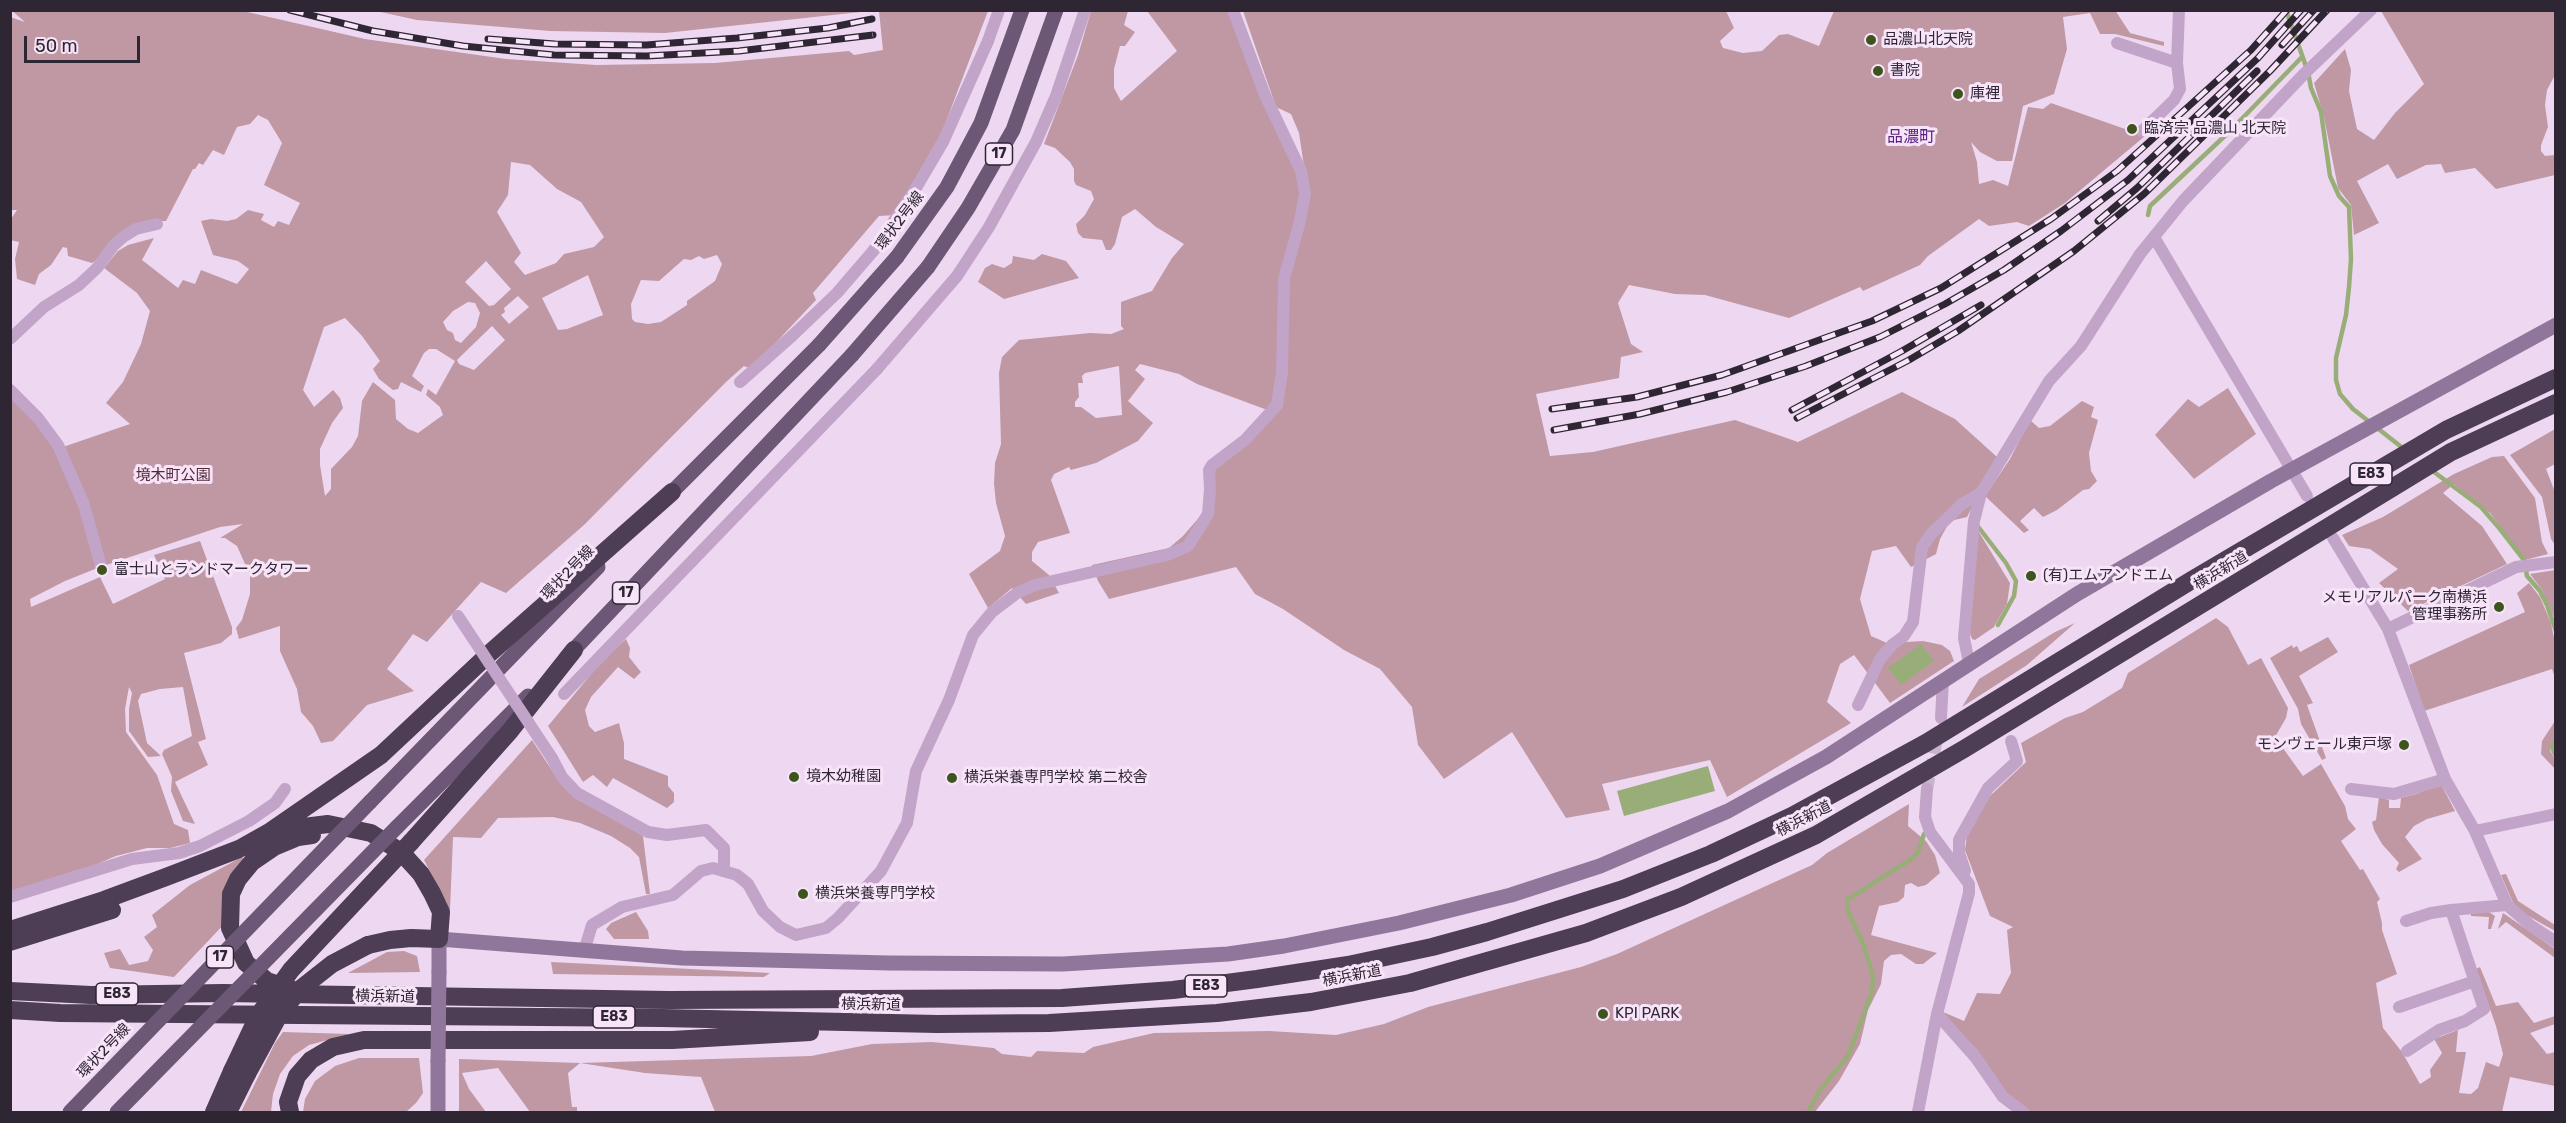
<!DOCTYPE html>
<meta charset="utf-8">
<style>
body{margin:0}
#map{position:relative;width:2566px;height:1123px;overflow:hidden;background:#eed8f1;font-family:Rubik,sans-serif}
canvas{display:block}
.frame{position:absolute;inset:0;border:12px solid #2f2634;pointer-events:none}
.scale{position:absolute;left:24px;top:36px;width:116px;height:27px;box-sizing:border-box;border:3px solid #2f2634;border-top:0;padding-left:8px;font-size:18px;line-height:21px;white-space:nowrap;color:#2f2634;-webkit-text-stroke:4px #f7e4f9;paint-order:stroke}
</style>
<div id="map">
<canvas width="2566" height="1123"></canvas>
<div class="frame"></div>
<div class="scale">50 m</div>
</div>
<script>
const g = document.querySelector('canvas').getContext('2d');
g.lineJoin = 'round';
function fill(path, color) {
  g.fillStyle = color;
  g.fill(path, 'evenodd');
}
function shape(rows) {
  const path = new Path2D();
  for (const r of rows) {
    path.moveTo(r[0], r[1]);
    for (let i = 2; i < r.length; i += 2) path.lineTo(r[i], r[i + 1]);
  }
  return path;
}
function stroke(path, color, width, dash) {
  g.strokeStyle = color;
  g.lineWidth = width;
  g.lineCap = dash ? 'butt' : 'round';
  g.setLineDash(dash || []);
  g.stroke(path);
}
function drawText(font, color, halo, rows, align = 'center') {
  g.font = font + ' Rubik,"Noto Sans JP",sans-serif';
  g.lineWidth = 6;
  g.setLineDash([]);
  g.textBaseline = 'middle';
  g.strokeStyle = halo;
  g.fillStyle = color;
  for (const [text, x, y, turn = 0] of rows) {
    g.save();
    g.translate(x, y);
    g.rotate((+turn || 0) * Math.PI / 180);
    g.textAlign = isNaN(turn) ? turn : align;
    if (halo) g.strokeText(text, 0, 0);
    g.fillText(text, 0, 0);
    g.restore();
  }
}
fill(shape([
 [11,10,243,11,365,39,506,59,596,65,715,63,849,51,854,55,883,50,879,11,988,11,942,132,895,215,879,216,813,293,816,300,751,369,744,366,726,382,584,525,506,593,481,582,427,642,413,634,387,669,414,691,367,705,333,741,321,743,313,726,301,712,297,689,280,651,280,626,239,639,236,628,242,620,250,594,250,575,237,546,225,538,220,538,243,524,220,527,100,567,65,581,30,599,31,607,100,577,113,604,165,579,154,555,200,541,232,627,232,634,221,643,184,653,206,739,198,742,208,765,175,782,195,824,183,821,171,791,172,777,162,754,164,750,192,736,183,687,160,689,141,694,138,701,147,743,161,756,148,757,129,731,129,709,132,693,129,687,125,709,126,732,157,775,174,824,188,830,190,843,170,848,147,848,116,856,69,876,11,892,11,383,20,392,63,447,130,424,106,403,123,382,141,344,150,311,137,293,104,268,118,251,128,245,154,238,142,260,178,288,183,280,195,284,201,270,237,284,249,269,238,261,213,255,201,221,211,219,227,221,236,219,248,210,264,214,261,220,274,227,278,221,289,225,300,203,264,185,282,143,268,120,258,115,250,124,237,127,224,155,213,150,203,165,199,163,195,169,193,169,166,221,153,221,92,263,68,256,67,248,63,247,51,265,39,274,35,285,17,279,15,259,19,242,10,240,11,219,17,210,10,210,10,17,25,22],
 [511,162,530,165,557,189,581,202,604,237,594,247,564,254,556,263,525,275,514,262,521,253,497,212,508,195],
 [717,255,722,264,715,281,687,301,687,305,661,322,648,324,635,322,632,319,631,304,641,280,659,281,684,259,691,260,699,256,704,259],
 [486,261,511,289,494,305,489,306,465,282],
 [588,275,603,315,567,329,558,330,542,298],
 [518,296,529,307,509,324,501,315,505,312,504,308],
 [468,302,475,303,480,313,476,327,461,343,455,340,453,333,447,330,443,322,453,311],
 [345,318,362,336,380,361,373,369,379,379,393,390,398,389,401,382,421,392,424,386,412,376,424,353,429,349,436,349,455,361,436,395,428,389,426,395,440,407,443,415,418,433,408,429,396,419,395,400,373,382,362,401,358,436,352,447,331,469,331,489,325,496,320,465,320,449,332,423,343,408,340,398,333,390,314,407,303,390,324,327],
 [492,326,505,340,474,370,459,364,457,360,461,356],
 [2115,10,2130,33,2164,42,2164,46,2115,34,2100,34,2090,13,2063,17,2067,49,2054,94,2023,106,2012,161,1997,161,1980,152,1971,142,1977,162,1979,184,1993,180,2008,186,2028,107,2043,109,2051,103,2145,136,2065,203,2029,226,2017,222,1989,226,1979,219,1928,256,1920,265,1863,291,1860,287,1789,318,1705,295,1675,294,1629,285,1618,303,1631,344,1643,352,1621,357,1619,378,1536,394,1550,456,1593,452,1735,420,1798,442,1902,392,1955,419,1997,457,1967,517,1950,521,1940,539,1936,554,1911,567,1896,546,1872,551,1860,599,1871,636,1887,643,1923,641,1942,645,1950,651,1954,661,1890,703,1854,655,1840,664,1827,702,1851,723,1727,797,1710,760,1602,784,1610,810,1566,818,1512,732,1444,779,1418,745,1412,707,1380,669,1344,650,1283,609,1255,594,1236,567,1109,599,1098,581,1092,565,1169,548,1183,536,1203,513,1216,456,1281,406,1288,285,1308,193,1299,133,1291,114,1276,107,1243,11,1726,11,1734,28,1720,41,1723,48,1743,53,1762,51,1779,35,1788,34,1819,46,1834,11],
 [376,11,870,11,665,33,550,31,417,20],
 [1091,11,1128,11,1124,25,1135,32,1125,46,1120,46,1114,69,1114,88,1121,101,1177,51,1147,11,1229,11,1298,172,1301,192,1282,277,1279,371,1270,411,1197,384,1179,374,1140,364,1135,370,1145,379,1128,401,1153,423,1138,441,1096,463,1071,470,1069,467,1054,474,1051,480,1070,533,1038,542,1032,552,1032,561,1049,575,1059,593,1026,604,1012,588,988,608,969,574,1000,551,1005,536,996,503,994,484,995,463,1001,444,999,373,1002,357,1019,340,1090,333,1111,334,1124,329,1121,326,1121,302,1152,291,1172,258,1184,244,1156,227,1135,209,1122,217,1115,244,1111,250,1106,250,1102,240,1083,238,1078,233,1076,224,1085,215,1094,199,1091,191,1076,185,1074,181,1074,169,1070,162,1055,148,1044,144,1078,55],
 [1119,366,1122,415,1096,418,1081,407,1075,407,1075,402,1079,397,1078,383,1083,383,1082,376,1085,373],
 [2381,11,2555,11,2555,75,2547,90,2545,105,2548,127,2541,145,2541,151,2545,156,2555,155,2555,175,2496,189,2475,168,2445,173,2441,164,2426,165,2397,179,2388,164,2357,181,2379,223,2354,235,2351,205,2338,188,2324,117,2314,83,2345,49,2351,70,2349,91,2357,129,2374,140,2395,113,2424,84],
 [1042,254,1066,261,1079,278,1004,299,978,282,985,268,992,264,1004,268,1012,263,1013,256,1034,260],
 [2228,388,2256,434,2194,479,2155,435,2188,399,2199,407],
 [2082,401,2094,407,2091,417,2098,420,2089,453,2091,471,2097,481,2089,489,2083,490,2057,510,2043,517,2034,508,2020,521,2029,530,2024,533,1985,496,2010,459,2030,420,2039,428,2050,426],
 [2555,429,2555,464,2546,469,2555,492,2555,545,2551,539,2542,497,2510,455],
 [2504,456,2535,498,2542,542,2548,554,2525,560,2490,513,2454,484,2443,493,2482,526,2507,564,2408,611,2379,583,2398,569,2370,549,2349,546,2342,535,2383,517,2454,474,2492,457],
 [1977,529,2010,583,2007,604,1994,627,1975,640,1972,639,1969,631],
 [2555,570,2556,570,2555,619,2542,590,2530,574],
 [2529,583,2540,597,2551,623,2555,643,2555,678,2552,669,2424,711,2409,665,2525,612,2517,593],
 [2216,618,2228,627,2248,665,2261,658,2288,708,2286,718,2275,737,2303,776,2321,764,2345,806,2348,819,2356,829,2341,841,2360,870,2363,869,2380,899,2377,902,2382,923,2382,930,2397,974,2376,983,2383,1028,2402,1052,2420,1084,2431,1077,2430,1070,2442,1053,2434,1039,2458,1030,2456,1052,2466,1052,2459,1093,2471,1094,2478,1088,2486,1062,2499,1067,2503,1054,2496,1026,2476,969,2480,967,2496,1006,2518,1002,2534,1023,2555,1016,2555,1024,2530,1033,2547,1054,2555,1052,2555,1086,2510,1077,2502,1112,2031,1112,2006,1094,1977,1050,1957,1030,1943,1012,1964,1021,1977,993,2000,994,2011,973,2007,930,2013,927,1990,916,1965,850,1967,835,1990,796,2026,762,2021,743,2065,718,2083,712,2122,688,2128,673],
 [2075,623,2027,665,1962,707,1979,679,2055,632],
 [2328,637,2338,652,2299,676,2313,703,2307,705,2326,758,2322,760,2301,724,2298,709,2270,658,2292,645,2293,648,2297,646,2300,652],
 [626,639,630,648,629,657,641,672,634,679,618,667,591,697,585,710,589,726,595,732,619,723,624,743,624,759,668,776,668,786,674,793,674,802,667,808,613,778,607,787,593,775,583,782,548,726,602,661],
 [2555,721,2555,737,2550,750,2555,760,2555,769,2541,754,2542,741],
 [532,740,559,781,643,836,650,894,646,894,639,857,630,848,611,836,580,823,553,817,498,818,481,838,453,837,450,910,424,860],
 [2441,784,2455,811,2427,819,2414,826,2405,837,2422,859,2399,872,2396,869,2399,863,2382,844,2374,830,2372,822,2376,820,2379,797,2389,800,2389,808,2400,808,2401,798,2416,794],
 [1909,804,1908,826,1926,841,1935,855,1940,873,1926,885,1918,887,1911,883,1905,885,1904,897,1898,902,1879,906,1871,935,1937,953,1923,964,1916,964,1901,954,1891,955,1884,961,1881,984,1868,1010,1860,1044,1839,1081,1815,1112,715,1112,701,1077,645,1073,580,1063,568,1073,572,1107,577,1107,577,1112,530,1112,498,1068,462,1073,469,1089,486,1112,459,1112,459,1059,580,1063,811,1056,872,1044,932,1042,994,1048,1002,1054,1031,1057,1037,1051,1084,1053,1093,1047,1154,1033,1269,1031,1336,1035,1384,1024,1428,1007,1581,967,1617,954,1812,865,1827,853],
 [242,857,246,862,228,920,174,977,110,968,104,953,120,949,129,965,148,961,153,950,144,937,157,927,152,915,190,885],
 [2506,874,2518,901,2555,925,2555,931,2523,913,2514,905,2501,875],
 [2486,910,2495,916,2491,929,2488,929,2489,917,2471,916,2471,912],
 [636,912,648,931,649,939,614,939,606,929,611,923],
 [2503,913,2555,949,2555,958,2506,922,2498,929],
 [404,951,417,956,420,972,348,973,387,952],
 [551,962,770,973,764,977,553,974],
 [283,1032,350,1034,309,1045,293,1056,280,1074,273,1094,271,1112,241,1112,275,1043],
 [359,1058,419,1058,423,1093,416,1103,406,1112,303,1112,305,1099,315,1081,335,1066]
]), '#bf98a4');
fill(shape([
 [1921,644,1934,661,1901,685,1888,668],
 [1708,766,1715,791,1624,816,1617,791]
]), '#98ad77');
stroke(shape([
 [2286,10,2308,72,2311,88,2321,112,2330,176,2339,196,2349,207,2351,259,2349,287,2346,315,2336,358,2336,380,2340,394,2353,409,2404,449],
 [2148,215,2150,206,2228,133,2302,57],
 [2430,469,2481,507,2500,529,2524,560,2527,576,2540,591,2547,605,2556,631],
 [1976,524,2006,563,2016,581,2014,596,1998,625],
 [2556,740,2552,747,2556,757],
 [1808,1112,1820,1090,1848,1056,1872,992,1873,977,1864,946,1848,911,1847,900,1913,858,1918,852,1924,834]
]), '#98ad77', 4.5);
stroke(shape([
 [1927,789,1938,734]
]), '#c8b4cb', 12, [12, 6]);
stroke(shape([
 [2117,43,2177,63],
 [2142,131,2174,100,2180,89,2177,63,2179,10],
 [2154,237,2307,496],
 [874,250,913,193,943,142,988,41],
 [957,276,989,227,1036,142,1056,96,1085,10],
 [10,339,44,307,79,285,97,268,114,245,123,237,136,229,157,224],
 [740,382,792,336],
 [10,390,38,418,58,445,84,505,102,570],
 [2333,538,2388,629,2445,779,2475,831,2507,905,2530,925,2556,942],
 [2388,629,2516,567,2556,562],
 [1969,663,1964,638,1974,521,1981,493,2049,381,2081,346,2140,254,2183,201,2305,73,2371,10],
 [564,694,877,369],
 [1858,705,1880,659,1892,645,1904,636,1913,622,1922,547,1932,533,1962,504,1981,493],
 [1941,718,1943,680],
 [552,758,562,777,577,793,648,832,667,835,706,830,724,848,724,870],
 [2351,789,2394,794,2445,779],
 [2475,831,2556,814],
 [1965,871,1959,853,1959,840,1988,788,2017,761,2011,741],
 [10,897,132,859,179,853,200,846,249,821,275,803,285,789],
 [2406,921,2431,913,2451,910],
 [584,951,592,925,622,907,673,895,701,871,713,868,737,875,748,884,763,911,780,927,796,935,826,928,838,918,881,871,907,823,916,771,949,700,973,635,992,612,1017,593,1035,585,1167,555,1188,546,1208,514,1210,489,1209,470,1212,465,1245,440,1277,405,1282,372,1284,279,1300,221,1305,193,1301,171,1265,95,1233,10],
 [2399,1007,2475,981],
 [1937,1014,1976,1058,2003,1097,2023,1112],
 [2407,1051,2439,1030,2465,1021,2484,1009,2451,910,2507,905],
 [1918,1112,1937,1014,1969,893,1969,884,1930,832,1925,817,1927,789]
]), '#c2a4c8', 12);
stroke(shape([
 [439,972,439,939,682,958,889,963,1063,964,1228,954,1284,946,1399,923,1511,895,1600,866,1728,811,1775,785,1826,757,2077,594,2271,481,2556,325],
 [438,1112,438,1061]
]), '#91769c', 15);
stroke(shape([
 [897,257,947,187,981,123,1022,10],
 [928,267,968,208,1013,130,1056,10],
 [665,499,819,345],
 [566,658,852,355],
 [370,802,598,567],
 [397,827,528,696]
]), '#6c5776', 15);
stroke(shape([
 [271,831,381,755,490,653,672,492],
 [411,842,510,731,574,650],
 [10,930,104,900,166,877,239,849,271,831,328,824,371,833,401,852,421,874,432,893,441,912,439,939],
 [10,942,112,910],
 [368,945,390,940,411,938,439,939],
 [291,989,267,981,246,963,230,928,231,894,238,879,252,862,274,847,298,837,312,835],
 [10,991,91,995,223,993,669,1000,1062,998,1173,990,1257,979,1348,965,1432,947,1487,932,1623,889,1711,854,1792,816,1926,743,2192,580,2446,430,2556,378],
 [10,1010,60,1013,662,1018,937,1024,1049,1023,1217,1013,1311,1002,1410,983,1586,933,1681,897,1816,835,1964,749,2451,452,2556,403],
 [214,1112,232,1071],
 [228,1112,247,1074],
 [290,1112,288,1102,297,1076,311,1060,333,1047,364,1040,672,1040,810,1032]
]), '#4d3d55', 18);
const rail = shape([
 [290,10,373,31,463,46,554,55,647,56,739,51,873,35],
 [488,39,555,44,646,45,737,38,828,28,872,19],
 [2282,45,2314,10],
 [2098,221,2137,188,2257,71],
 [1552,409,1637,397,1722,375,1872,321,1941,288,2051,219,2117,171,2251,50,2287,10],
 [1792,410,1902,351,1981,305],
 [1797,418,1909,360,1958,331,2074,251,2144,194,2270,71,2327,10],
 [1554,430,1640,414,1727,392,1806,366,1880,337,1945,304,2004,270,2061,231,2128,180,2258,58,2301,10]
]);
stroke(rail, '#2f2634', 7);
stroke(rail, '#f7e4f9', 4.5, [14]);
stroke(shape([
 [988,41,999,10],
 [792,336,837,293,874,250],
 [877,369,957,276],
 [458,616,552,758]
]), '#c2a4c8', 12);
stroke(shape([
 [438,1061,439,972]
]), '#91769c', 15);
stroke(shape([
 [819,345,897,257],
 [852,355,928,267],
 [70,1112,370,802],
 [117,1112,397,827]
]), '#6c5776', 15);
stroke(shape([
 [232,1071,258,1016,291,970,411,842],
 [247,1074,278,1017,299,990,332,964,368,945]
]), '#4d3d55', 18);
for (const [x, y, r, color] of [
 [1871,40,6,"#3d551c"],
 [1878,71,6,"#3d551c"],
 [1958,94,6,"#3d551c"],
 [2132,129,6,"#3d551c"],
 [102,570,6,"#3d551c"],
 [2031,576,6,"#3d551c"],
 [2499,607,6,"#3d551c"],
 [2404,745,6,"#3d551c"],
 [794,777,6,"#3d551c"],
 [952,778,6,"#3d551c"],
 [803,894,6,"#3d551c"],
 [1603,1014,6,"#3d551c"]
]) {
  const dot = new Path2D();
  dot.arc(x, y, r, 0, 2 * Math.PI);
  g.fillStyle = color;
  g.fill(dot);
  stroke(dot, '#f7e4f9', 2);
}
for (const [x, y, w] of [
 [999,154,27],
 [2371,474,42],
 [626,593,27],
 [220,957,27],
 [1206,986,42],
 [117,994,42],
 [614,1017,42]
]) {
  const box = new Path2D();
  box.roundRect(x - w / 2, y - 11, w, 22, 4.5);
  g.fillStyle = '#f7e4f9';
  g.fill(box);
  stroke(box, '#2f2634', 1.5);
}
drawText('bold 14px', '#2f2634', null, [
 ["17",999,154],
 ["E83",2371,474],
 ["17",626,593],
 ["17",220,957],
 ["E83",1206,986],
 ["E83",117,994],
 ["E83",614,1017]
]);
drawText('15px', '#2f2634', '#f7e4f9', [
 ["品濃山北天院",1883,40],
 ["書院",1890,71],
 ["庫裡",1970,94],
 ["臨済宗 品濃山 北天院",2144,129],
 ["富士山とランドマークタワー",114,570],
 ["(有)エムアンドエム",2043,576],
 ["メモリアルパーク南横浜",2487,598,"right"],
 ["管理事務所",2487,615,"right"],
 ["モンヴェール東戸塚",2392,745,"right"],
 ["境木幼稚園",806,777],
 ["横浜栄養専門学校 第二校舎",964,778],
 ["横浜栄養専門学校",815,894],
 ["KPI PARK",1615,1014]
], 'left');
drawText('15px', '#2f2634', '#f7e4f9', [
 ["環状2号線",900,221,-53],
 ["横浜新道",2221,571,-31],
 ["環状2号線",568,573,-46],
 ["横浜新道",1804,819,-27],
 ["横浜新道",1352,976,-11],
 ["横浜新道",385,997,1],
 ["横浜新道",871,1005,1],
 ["環状2号線",104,1051,-46]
]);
drawText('15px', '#522a35', '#f7e4f9', [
 ["境木町公園",173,476]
]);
drawText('16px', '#5a2082', '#f7e4f9', [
 ["品濃町",1911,137]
]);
</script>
